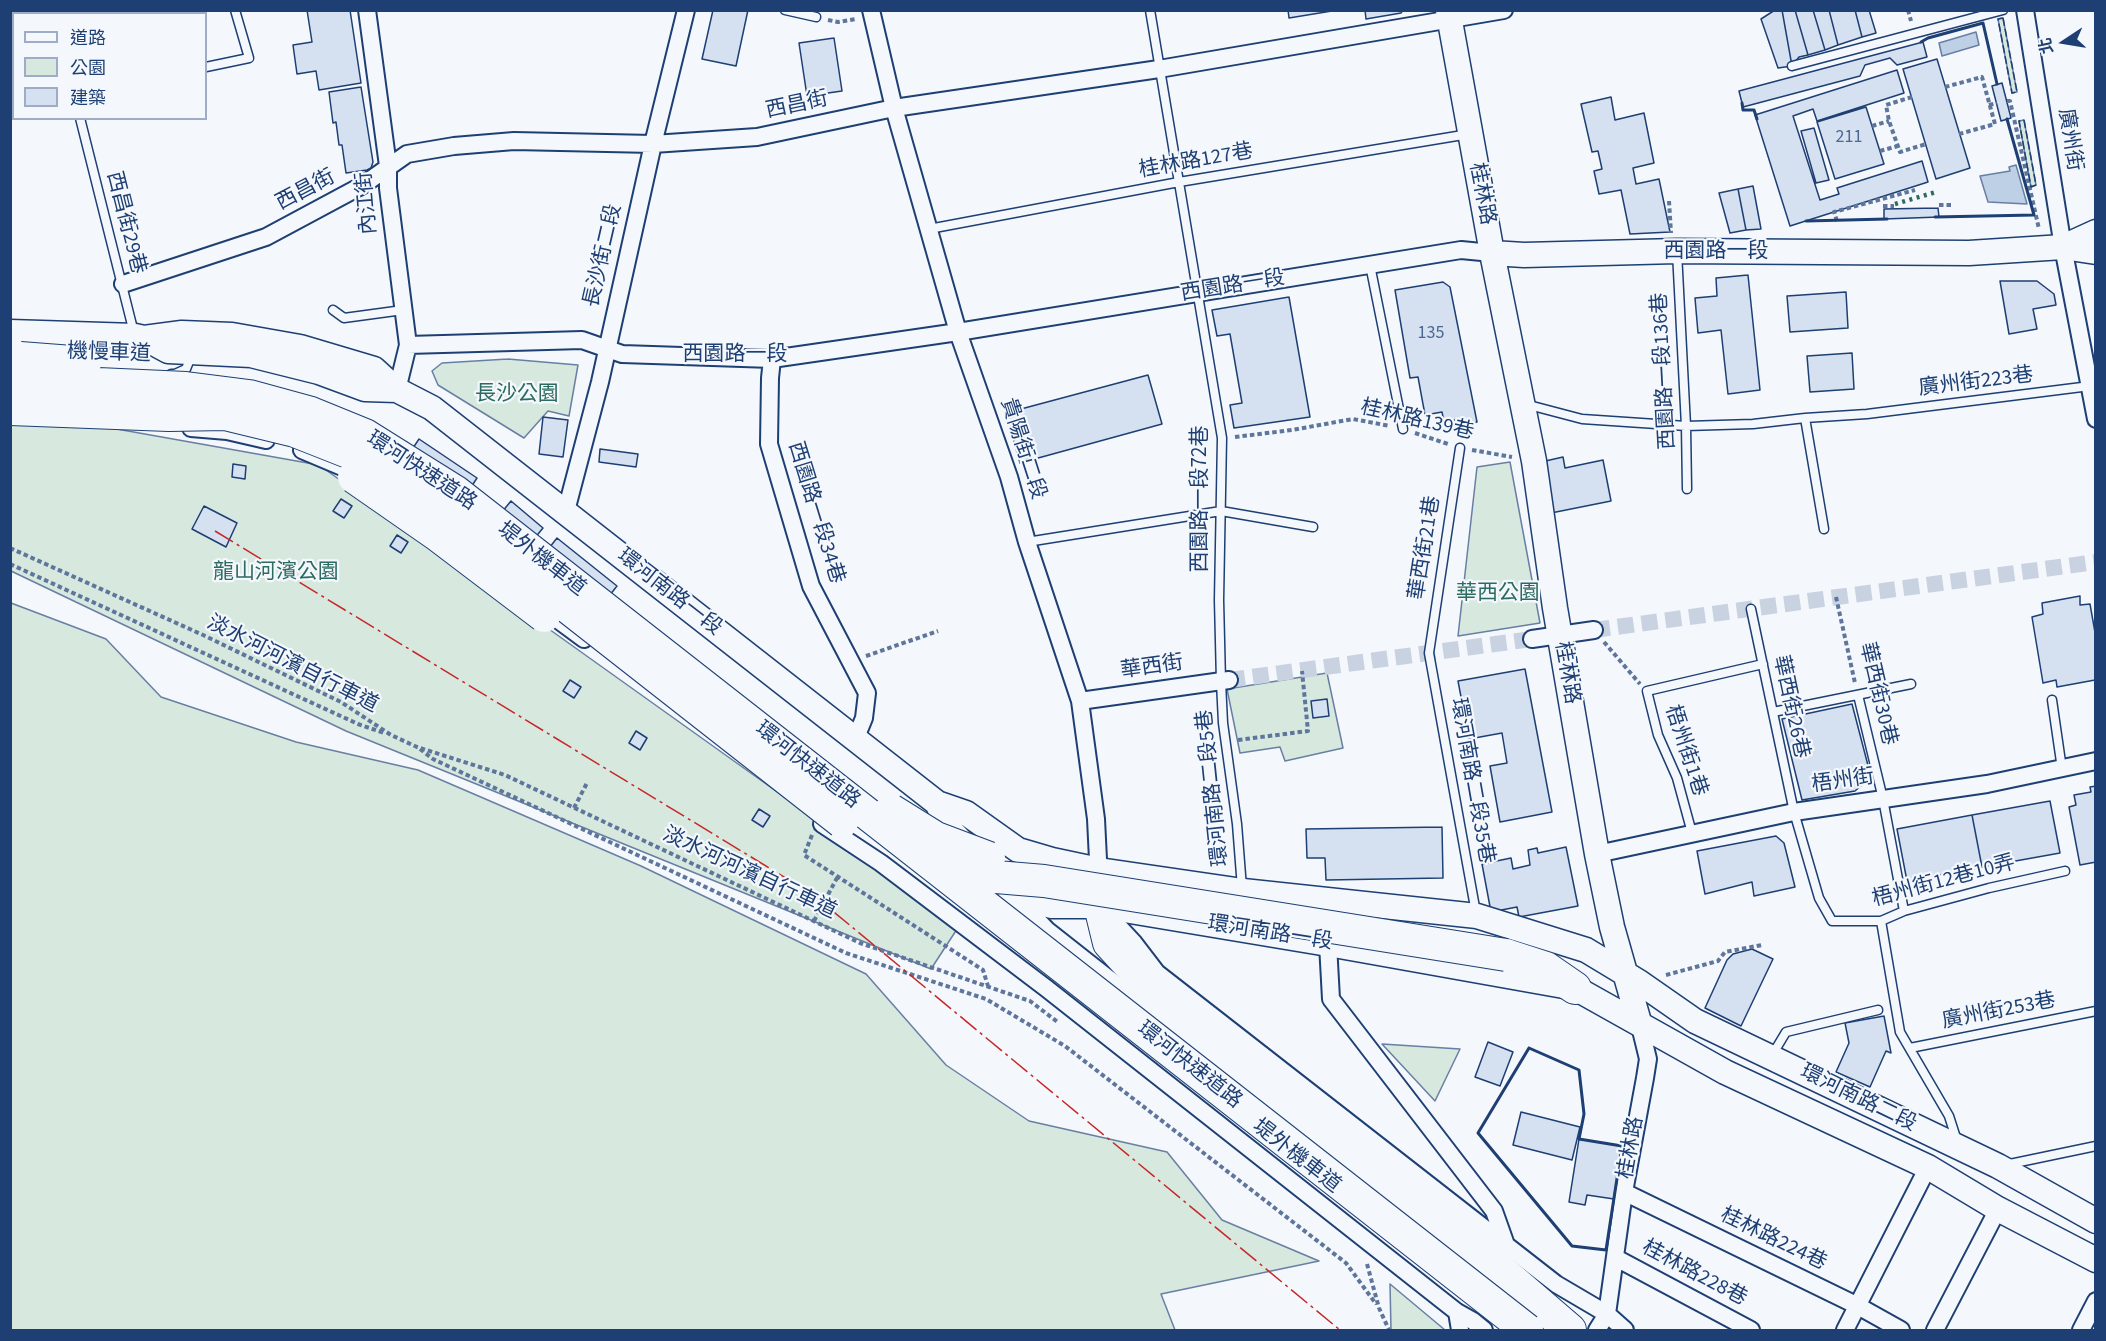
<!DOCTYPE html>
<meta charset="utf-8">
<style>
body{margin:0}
#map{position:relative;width:2106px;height:1341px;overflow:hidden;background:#f4f7fb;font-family:"Source Sans 3","Noto Sans TC",sans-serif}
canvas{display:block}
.frame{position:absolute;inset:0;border:12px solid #1d3f73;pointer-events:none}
.legend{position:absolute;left:12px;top:12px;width:195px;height:108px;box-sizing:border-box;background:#f4f7fb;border:2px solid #9eadc5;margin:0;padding:8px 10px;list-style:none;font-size:18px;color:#1d3f73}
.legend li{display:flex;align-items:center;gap:12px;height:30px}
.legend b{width:30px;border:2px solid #9eadc5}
.north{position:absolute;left:2034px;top:12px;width:60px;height:60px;-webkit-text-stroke:4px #f4f7fb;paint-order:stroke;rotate:258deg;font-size:16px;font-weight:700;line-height:24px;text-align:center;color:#1d3f73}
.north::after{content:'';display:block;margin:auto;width:21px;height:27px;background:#1d3f73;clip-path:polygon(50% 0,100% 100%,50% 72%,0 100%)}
</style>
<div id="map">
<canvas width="2106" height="1341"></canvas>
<div class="frame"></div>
<ul class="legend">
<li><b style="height:8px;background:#f4f7fb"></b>道路</li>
<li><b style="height:16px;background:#d7e8df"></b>公園</li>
<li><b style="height:16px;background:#d5e0f0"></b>建築</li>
</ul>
<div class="north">北</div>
</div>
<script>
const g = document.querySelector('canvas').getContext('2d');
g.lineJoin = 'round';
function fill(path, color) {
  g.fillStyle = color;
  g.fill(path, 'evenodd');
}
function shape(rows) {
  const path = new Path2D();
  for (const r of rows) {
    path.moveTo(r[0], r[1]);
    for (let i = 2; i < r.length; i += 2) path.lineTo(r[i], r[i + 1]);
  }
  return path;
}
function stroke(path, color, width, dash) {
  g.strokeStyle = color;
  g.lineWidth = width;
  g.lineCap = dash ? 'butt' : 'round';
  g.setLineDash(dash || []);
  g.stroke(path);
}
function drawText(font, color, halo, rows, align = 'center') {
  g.font = font + ' "Source Sans 3","Noto Sans TC",sans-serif';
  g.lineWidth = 4.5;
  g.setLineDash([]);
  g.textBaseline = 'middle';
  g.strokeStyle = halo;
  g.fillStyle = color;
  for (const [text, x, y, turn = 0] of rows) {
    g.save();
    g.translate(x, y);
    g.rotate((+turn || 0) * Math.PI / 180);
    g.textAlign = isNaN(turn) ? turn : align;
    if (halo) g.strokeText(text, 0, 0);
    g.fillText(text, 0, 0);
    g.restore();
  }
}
const green = shape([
 [2003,18,2017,92,2012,93,1998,19,2003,18],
 [2024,120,2036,185,2031,187,2019,121,2024,120],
 [508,359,578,365,569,416,548,411,524,438,438,385,432,371,442,363,508,359],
 [10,410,319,465,961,923,931,969,346,731,11,571,10,410],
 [1510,462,1540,623,1458,636,1477,467,1510,462],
 [11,603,106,639,161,697,296,742,418,770,641,866,866,974,946,1065,1029,1121,1167,1152,1222,1220,1319,1261,1161,1294,1175,1330,11,1330,11,603],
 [1327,673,1343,748,1285,761,1280,747,1240,753,1227,689,1327,673],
 [1382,1044,1460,1049,1435,1101,1382,1044],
 [1390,1284,1445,1330,1391,1330,1390,1284]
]);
fill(green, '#d7e8df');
stroke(green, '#687fa3', 1.5);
const water = shape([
 [1976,32,1979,45,1942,56,1939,43,1976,32],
 [2016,165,2027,204,1988,202,1980,176,2010,171,2009,167,2016,165]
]);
fill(water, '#bed0e5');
stroke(water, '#687fa3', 1.5);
const building = shape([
 [307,10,350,10,361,83,319,90,316,71,297,74,293,45,312,42,307,10],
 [713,10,748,10,736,66,702,59,713,10],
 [1288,10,1338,10,1289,18,1288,10],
 [1365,10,1403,10,1401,13,1366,19,1365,10],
 [1775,10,1782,10,1792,66,1778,68,1761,19,1775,10],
 [1782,10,1795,10,1808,55,1799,57,1792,66,1782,10],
 [1795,10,1813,10,1825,50,1808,55,1795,10],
 [1813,10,1829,10,1838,45,1825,50,1813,10],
 [1829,10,1855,10,1862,37,1838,45,1829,10],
 [1855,10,1869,10,1876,33,1862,37,1855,10],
 [834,38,842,91,807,96,799,43,834,38],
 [1923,42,1927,57,1897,65,1890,58,1865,65,1860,76,1743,107,1739,91,1923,42],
 [1937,59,1970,168,1936,179,1903,69,1937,59],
 [1897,70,1904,93,1817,121,1813,109,1793,116,1820,200,1839,194,1837,188,1922,161,1928,182,1790,226,1755,115,1897,70],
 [2002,83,2011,118,2001,121,1992,86,2002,83],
 [361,87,373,162,371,168,367,170,346,173,342,145,339,145,336,122,333,123,329,92,361,87],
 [1611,97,1615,120,1644,113,1654,163,1633,168,1636,184,1659,179,1670,232,1630,234,1621,190,1599,194,1594,171,1602,169,1598,151,1592,152,1581,104,1611,97],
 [1866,107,1884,164,1835,179,1817,122,1866,107],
 [1814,128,1829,180,1816,183,1801,131,1814,128],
 [1753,186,1761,229,1746,230,1738,189,1753,186],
 [1738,189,1746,230,1730,233,1719,193,1738,189],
 [1938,208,1939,217,1884,219,1884,209,1938,208],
 [1748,275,1760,390,1728,394,1721,330,1698,333,1695,298,1717,296,1716,278,1748,275],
 [2000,281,2037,281,2054,294,2056,305,2033,309,2037,329,2009,334,2000,281],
 [1443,282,1450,287,1477,422,1463,425,1461,419,1444,422,1442,412,1425,415,1418,377,1410,378,1395,290,1443,282],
 [1846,292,1848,328,1790,332,1787,296,1846,292],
 [1289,297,1310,417,1234,428,1230,405,1242,403,1230,334,1217,336,1212,310,1289,297],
 [1852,353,1854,389,1810,392,1807,356,1852,353],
 [1148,375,1162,424,1020,463,1006,413,1148,375],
 [543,417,568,420,563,457,539,454,543,417],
 [419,439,477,478,462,501,403,463,419,439],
 [600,449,638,454,636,467,599,462,600,449],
 [1563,457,1565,468,1603,460,1611,501,1551,513,1541,462,1563,457],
 [233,464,246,466,245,479,232,477,233,464],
 [341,499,352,506,344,518,333,511,341,499],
 [511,501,543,528,524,551,492,524,511,501],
 [204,506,237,523,226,547,192,529,204,506],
 [397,535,408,542,401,553,390,546,397,535],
 [557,538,617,586,598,610,538,562,557,538],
 [2080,596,2080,605,2090,604,2096,638,2095,680,2057,687,2056,680,2043,683,2032,617,2043,614,2042,603,2080,596],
 [1525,669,1552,812,1500,822,1490,766,1507,763,1502,733,1469,739,1458,681,1525,669],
 [570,680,581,687,574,698,563,691,570,680],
 [1327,699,1329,716,1313,718,1311,701,1327,699],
 [1852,704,1871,777,1855,791,1802,800,1782,719,1852,704],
 [636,731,647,738,640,750,629,743,636,731],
 [2096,786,2096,862,2080,865,2069,807,2076,805,2074,795,2091,792,2090,787,2096,786],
 [2050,801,2060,853,1982,867,1972,815,2050,801],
 [759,809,770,816,763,827,752,820,759,809],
 [1972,815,1982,867,1907,881,1897,829,1972,815],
 [1442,827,1443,878,1326,880,1325,858,1307,858,1306,829,1442,827],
 [1776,836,1784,843,1795,887,1754,896,1752,882,1705,894,1697,851,1776,836],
 [1566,847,1578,906,1519,917,1517,907,1491,912,1482,864,1511,858,1513,869,1530,865,1528,850,1537,848,1538,853,1566,847],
 [1752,949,1773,959,1741,1026,1705,1008,1727,960,1733,954,1752,949],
 [1884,1016,1891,1053,1886,1051,1870,1087,1836,1072,1849,1043,1845,1023,1884,1016],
 [1488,1042,1513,1052,1500,1086,1475,1077,1488,1042],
 [1521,1112,1580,1127,1572,1160,1513,1145,1521,1112],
 [1579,1139,1622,1146,1614,1199,1587,1195,1585,1205,1569,1202,1579,1139]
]);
fill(building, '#d5e0f0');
stroke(building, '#1d3f73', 1.5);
stroke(shape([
 [1594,630,2096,562],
 [1229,680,1532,639]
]), '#c9d2e0', 16, [16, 8]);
const lane = shape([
 [48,10,49,14],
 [785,10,816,17],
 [1150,10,1222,438,1219,600,1221,682,1223,723,1237,824,1242,888],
 [150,14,161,10],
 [10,61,14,60],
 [1792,66,2003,10],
 [206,67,249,58,235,10],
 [80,118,134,333],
 [929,229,1179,182,1469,134],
 [1677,252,1686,426,1687,489],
 [1370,265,1403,429],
 [333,310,344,318,403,310],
 [171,374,175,374,186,369,192,354],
 [1525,404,1582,419,1686,426,1753,424,1805,418,1867,414,2090,386],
 [1805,418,1824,529],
 [1460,448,1429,653,1476,913],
 [1027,542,1221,511,1313,527],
 [1751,609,1794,812,1819,898,1832,921,1881,921,1904,911,1989,888,2065,871],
 [1858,695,1883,799,1904,911],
 [2052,700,2062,769],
 [1773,712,1911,684],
 [1692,833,1677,778,1658,735,1647,691,1763,664],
 [1881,921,1900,1032,1949,1116,1957,1141],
 [1910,1048,2096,1011],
 [1771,1057,1786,1032,1878,1010],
 [2005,1165,2096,1146]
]);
const street = shape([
 [367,10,388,166,388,188,408,345,397,390],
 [871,10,894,108,958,332,1009,477,1027,542,1080,701,1096,819,1099,880],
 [2025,10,2063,247,2096,419],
 [123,284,266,237,363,185,407,154,454,146,514,141,653,144,757,137,894,108,1159,69,1504,10],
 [408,345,582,340,622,354,772,359,958,332,1461,250,1492,253],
 [772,359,770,378,769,444,811,586,867,693,864,718,855,740],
 [191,428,227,431,266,440],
 [302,450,352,471,361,477],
 [566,511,600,382,653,144,686,10],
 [542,608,584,639],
 [1532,639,1594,630],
 [1080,701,1229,680],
 [822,824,881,863,1046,988,1457,1312,1473,1321,1484,1330],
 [1597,854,1794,812,1987,784,2096,761],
 [1016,898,1047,930,1467,1261],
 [1108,915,1134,943,1157,973,1556,1284,1607,1314,1625,1330],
 [1328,944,1331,999,1494,1211,1505,1242],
 [1624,1192,1858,1306,1901,1330],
 [1616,1258,1751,1330],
 [1457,1312,1460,1330],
 [1597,1330,1607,1314,1624,1192,1645,1078,1648,1059,1639,1022],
 [1845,1330,1928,1167],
 [1935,1330,1998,1209],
 [2081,1330,2096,1301]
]);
const secondary = shape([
 [1448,10,1492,253,1534,461,1555,608,1597,854,1612,927,1639,1022],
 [2063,247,2096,232],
 [1492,253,1524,255,1677,251,1969,253,2063,247,2096,252],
 [10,332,135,336,144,338,168,351,251,355,319,372,365,389,397,390],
 [144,338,182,333,232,335,300,347,374,369,397,390,432,408,937,803,966,813,1018,850,1052,860,1099,870,1243,891,1477,916,1586,950,1639,982,1695,1021,1998,1166,2096,1221],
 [937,803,950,830,1016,897,1052,906,1100,906,1328,944,1575,988,1725,1072,1928,1167,1998,1209,2096,1260]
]);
const highway = shape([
 [1100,906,1109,943,1155,993,1442,1220,1570,1330],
 [1506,955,1546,968,1575,988]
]);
stroke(lane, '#1d3f73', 11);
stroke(street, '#1d3f73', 20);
stroke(secondary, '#1d3f73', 27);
stroke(highway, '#1d3f73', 34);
stroke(shape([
 [1908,10,1911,21],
 [828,20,838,22,856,19],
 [1945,87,1982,77,1995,124,1959,134],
 [1912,97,1886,105,1889,121,1900,152,1926,144],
 [2007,101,2010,101,2039,229],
 [1989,105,1997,103],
 [1872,126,1889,121],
 [1880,151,1898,146],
 [1669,201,1671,233],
 [1939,205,1951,205],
 [1883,206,1894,206],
 [1837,221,1834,212,1915,190],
 [1415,433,1448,444],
 [1235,437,1292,430,1353,419,1390,426],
 [1472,450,1512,457],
 [10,548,203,635,341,702,391,735,417,747,505,775,860,943,1030,1001,1059,1023],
 [10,564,358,724,384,733],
 [1836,597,1855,683],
 [1604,642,1640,684],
 [866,656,938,631],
 [1238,740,1308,731,1302,671],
 [420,749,433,759,846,953,986,999,1065,1046,1346,1263,1376,1304],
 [574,808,587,783],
 [812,835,804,855,983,970,988,986],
 [814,921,838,876],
 [1666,975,1718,961,1725,952,1762,945],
 [1367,1264,1379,1308,1389,1330]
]), '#5e769c', 4, [4.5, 3]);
stroke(lane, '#f4f7fb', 8);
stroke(street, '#f4f7fb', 16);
stroke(secondary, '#f4f7fb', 24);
stroke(highway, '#f4f7fb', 32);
const highwayBridge = shape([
 [20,358,85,363],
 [10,380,186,388,249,396,311,413,365,435,456,492,1527,1330],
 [10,409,169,415,225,414,295,431,361,457,445,511,842,822],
 [354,477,436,534,544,616],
 [891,810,936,838,989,858],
 [938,863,996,877,1044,881,1506,955]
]);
stroke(highwayBridge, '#1d3f73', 34, []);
stroke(highwayBridge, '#f4f7fb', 32);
stroke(shape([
 [1895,204,1936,192]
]), '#2c6c60', 4.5, [3, 4.5]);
stroke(shape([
 [2003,18,2017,92,2012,93,1998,19,2003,18],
 [2024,120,2036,185,2031,187,2019,121,2024,120]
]), '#1d3f73', 1.5, [8, 3]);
stroke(shape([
 [1921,42,1928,38,1983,23,1997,84],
 [1742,103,1743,110,1754,110,1757,119],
 [1935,217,2034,215,2007,119],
 [1806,221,1887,219],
 [1529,1048,1579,1070,1584,1114,1579,1139,1622,1146,1606,1250,1572,1246,1478,1133,1529,1048]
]), '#1d3f73', 3);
stroke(shape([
 [215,531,812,894,1340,1330]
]), '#c62828', 1.5, [21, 4.5, 3, 4.5]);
drawText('18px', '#4b6792', null, [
 ["211",1849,138],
 ["135",1431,334]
]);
drawText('21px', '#1d3f73', '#f4f7fb', [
 ["西昌街",797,106,-12],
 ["廣州街",2069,140,81],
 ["桂林路127巷",1196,162,-10],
 ["西昌街",306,191,-28],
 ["桂林路",1481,194,79],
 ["內江街",368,203,-95],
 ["西昌街29巷",125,223,76],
 ["西園路一段",1716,252],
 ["長沙街二段",604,256,-77],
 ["西園路一段",1233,287,-9],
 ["機慢車道",109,354,2],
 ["西園路一段",735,355],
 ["西園路一段136巷",1665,371,-93],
 ["廣州街223巷",1976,383,-7],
 ["桂林路139巷",1417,421,13],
 ["貴陽街二段",1022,449,72],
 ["環河快速道路",421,472,33],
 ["西園路一段72巷",1201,499,-90],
 ["西園路一段34巷",815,513,73],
 ["華西街21巷",1426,548,-81],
 ["堤外機車道",541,560,38],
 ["環河南路一段",669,593,38],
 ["淡水河河濱自行車道",292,665,27],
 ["華西街",1152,668,-8],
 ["桂林路",1566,673,80],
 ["華西街30巷",1877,694,77],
 ["華西街26巷",1790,707,78],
 ["梧州街1巷",1685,751,72],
 ["環河快速道路",807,766,38],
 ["環河南路二段35巷",1471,781,80],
 ["梧州街",1843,782,-8],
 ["環河南路二段5巷",1214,788,-96],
 ["淡水河河濱自行車道",749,874,25],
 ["梧州街12巷10弄",1944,882,-15],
 ["環河南路一段",1270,934,9],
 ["廣州街253巷",1999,1012,-11],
 ["環河快速道路",1189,1066,38],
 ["環河南路二段",1858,1099,26],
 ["桂林路",1632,1148,-80],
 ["堤外機車道",1296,1157,38],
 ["桂林路224巷",1773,1240,26],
 ["桂林路228巷",1694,1274,28]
]);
drawText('21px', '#2c6c60', '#f4f7fb', [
 ["長沙公園",517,395],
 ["龍山河濱公園",276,573],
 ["華西公園",1498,594]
]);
</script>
